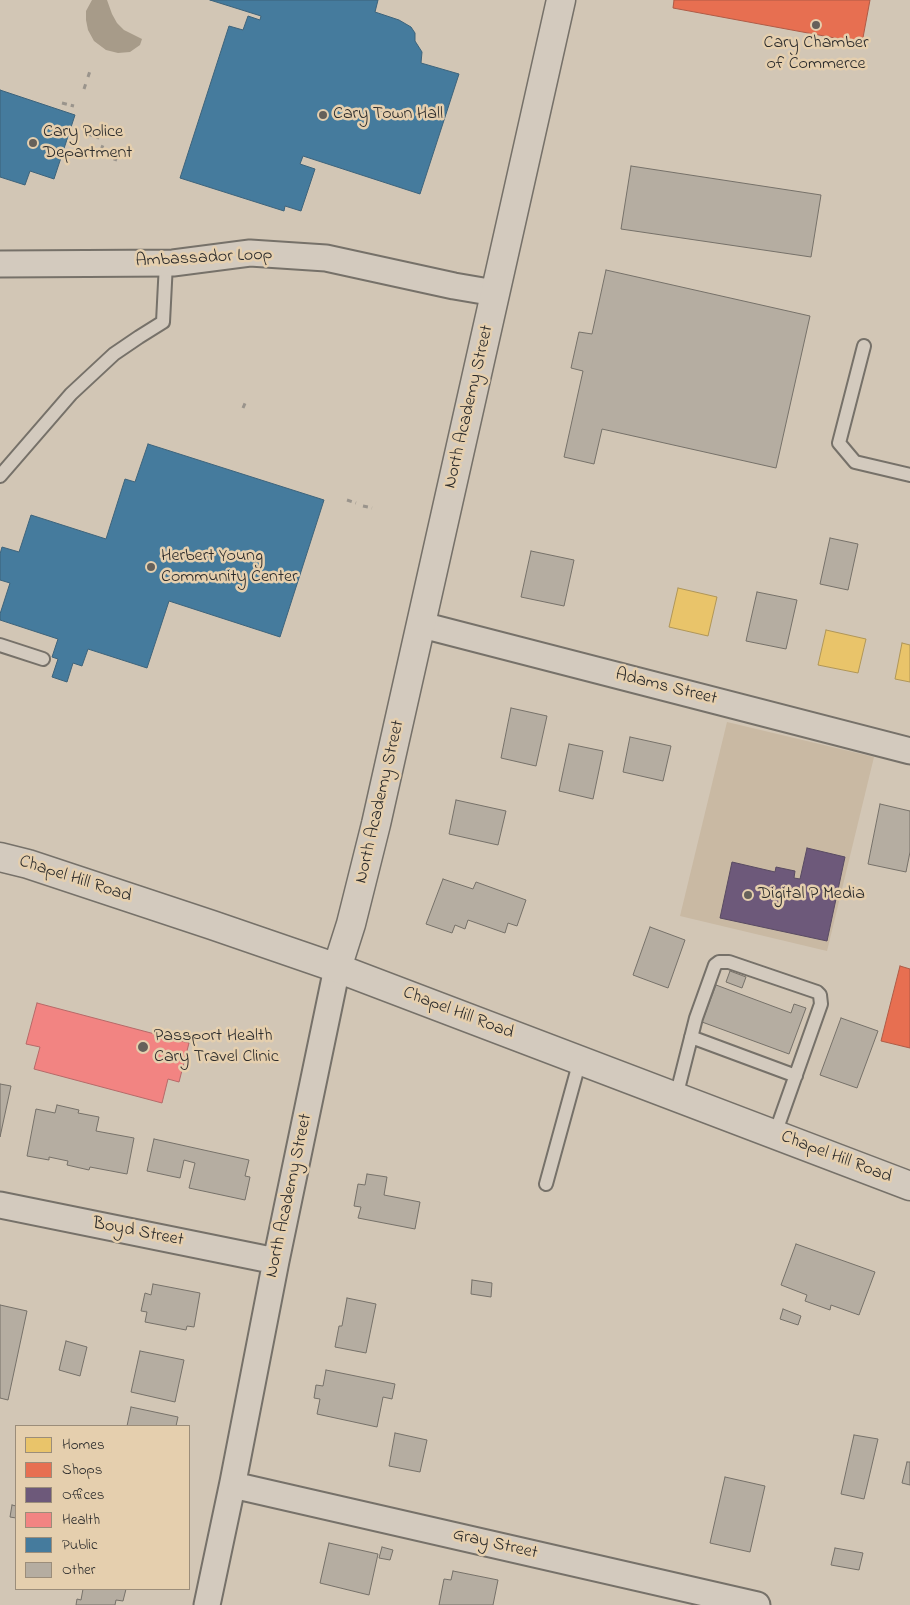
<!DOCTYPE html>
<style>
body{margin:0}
#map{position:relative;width:910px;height:1605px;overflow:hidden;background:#d2c6b5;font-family:"Indie Flower",sans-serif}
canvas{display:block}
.legend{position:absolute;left:15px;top:1425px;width:175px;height:165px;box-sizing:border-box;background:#e5cfae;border:1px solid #9b8d7a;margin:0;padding:6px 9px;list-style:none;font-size:15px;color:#2b2b2b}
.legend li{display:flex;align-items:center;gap:10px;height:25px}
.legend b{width:25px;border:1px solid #9b8d7a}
</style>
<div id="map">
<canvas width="910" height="1605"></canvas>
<ul class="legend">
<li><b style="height:14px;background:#e9c46a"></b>Homes</li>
<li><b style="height:14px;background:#e76f51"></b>Shops</li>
<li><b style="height:14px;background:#6d597a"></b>Offices</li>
<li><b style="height:14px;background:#f28482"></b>Health</li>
<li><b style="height:14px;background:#457b9d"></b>Public</li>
<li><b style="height:14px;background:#b5ada1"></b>Other</li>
</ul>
</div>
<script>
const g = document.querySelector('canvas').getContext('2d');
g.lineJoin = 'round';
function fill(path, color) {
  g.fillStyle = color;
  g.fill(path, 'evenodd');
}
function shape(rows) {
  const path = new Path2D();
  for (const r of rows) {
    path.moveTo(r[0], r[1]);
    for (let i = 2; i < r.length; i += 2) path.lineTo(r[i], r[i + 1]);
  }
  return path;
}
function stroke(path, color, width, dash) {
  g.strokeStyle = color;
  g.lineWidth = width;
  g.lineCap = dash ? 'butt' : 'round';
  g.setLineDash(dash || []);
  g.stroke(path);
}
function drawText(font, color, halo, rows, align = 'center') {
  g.font = font + ' "Indie Flower",sans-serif';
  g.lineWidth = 5;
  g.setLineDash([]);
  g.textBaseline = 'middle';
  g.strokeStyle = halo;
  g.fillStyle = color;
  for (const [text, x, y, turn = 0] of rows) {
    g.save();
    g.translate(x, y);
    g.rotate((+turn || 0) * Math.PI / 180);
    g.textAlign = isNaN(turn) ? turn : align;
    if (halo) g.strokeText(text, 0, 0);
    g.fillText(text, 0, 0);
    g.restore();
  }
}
fill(shape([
 [727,722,874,757,827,951,680,916]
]), '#c9b9a3');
fill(shape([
 [92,0,107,0,112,14,117,23,124,30,142,39,140,45,130,52,118,53,106,50,94,41,88,30,86,20,86,11]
]), '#a79b89');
const homes = shape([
 [678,588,717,597,708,636,669,627,678,588],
 [826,630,866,639,858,673,818,665,826,630],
 [902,643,910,645,910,682,895,679,902,643]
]);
fill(homes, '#e9c46a');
stroke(homes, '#b09657', 1);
const shops = shape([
 [674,0,870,0,862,43,673,8,674,0],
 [900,966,910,969,910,1048,881,1041,900,966]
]);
fill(shops, '#e76f51');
stroke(shops, '#af5b46', 1);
const offices = shape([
 [807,848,845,857,827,941,720,918,732,862,775,872,776,867,795,871,794,878,800,879,807,848]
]);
fill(offices, '#6d597a');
stroke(offices, '#594b62', 1);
const health = shape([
 [37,1003,189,1043,179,1082,168,1079,162,1103,34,1069,40,1047,26,1044,37,1003]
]);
fill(health, '#f28482');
stroke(health, '#b66968', 1);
const public = shape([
 [210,0,378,0,375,12,399,20,411,27,415,33,415,41,422,52,421,63,459,74,420,194,303,156,300,164,315,169,301,211,285,206,284,211,180,178,229,26,243,30,248,16,260,20,261,16,210,0],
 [0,90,75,115,54,179,30,171,25,185,0,177,0,90],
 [148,444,324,500,280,637,169,601,147,668,88,649,82,666,73,663,67,682,52,677,58,659,52,657,58,639,0,620,0,614,10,583,0,580,0,554,2,547,19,552,31,515,106,539,125,479,135,482,148,444]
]);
fill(public, '#457b9d');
stroke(public, '#3d637b', 1);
const building = shape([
 [631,166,821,195,811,257,621,229,631,166],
 [606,270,810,316,776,468,602,429,594,464,564,457,583,371,571,368,579,332,592,334,606,270],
 [830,538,858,544,848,590,820,584,830,538],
 [531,551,574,560,564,606,521,597,531,551],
 [757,592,797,600,786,649,746,641,757,592],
 [511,708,547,716,536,766,501,758,511,708],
 [630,737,671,746,663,781,623,772,630,737],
 [569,744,603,751,593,799,559,791,569,744],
 [456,800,506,811,498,845,449,834,456,800],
 [880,804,910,811,910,852,906,872,868,864,880,804],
 [443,879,473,889,476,882,526,900,517,926,508,923,505,933,468,920,465,929,455,925,452,933,426,924,443,879],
 [650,927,685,940,668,988,633,975,650,927],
 [730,971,746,977,742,988,726,982,730,971],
 [716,985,791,1013,794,1004,806,1008,789,1054,702,1022,716,985],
 [841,1018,878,1031,857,1088,820,1075,841,1018],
 [0,1084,11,1086,0,1137,0,1084],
 [57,1105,79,1110,78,1113,99,1117,96,1131,134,1138,127,1174,90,1167,89,1170,67,1165,68,1161,49,1157,49,1160,27,1156,36,1109,55,1113,57,1105],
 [154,1139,249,1160,245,1176,250,1177,245,1200,189,1188,195,1163,184,1160,180,1178,147,1171,154,1139],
 [367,1174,387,1177,384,1195,420,1202,415,1229,358,1218,361,1207,354,1206,358,1184,365,1185,367,1174],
 [796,1244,875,1272,859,1315,831,1305,830,1310,805,1301,807,1295,781,1285,796,1244],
 [472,1280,492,1283,491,1297,471,1294,472,1280],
 [153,1284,200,1293,194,1327,187,1326,186,1330,145,1322,147,1312,141,1311,145,1293,151,1295,153,1284],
 [347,1298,376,1304,366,1353,335,1347,339,1326,342,1326,347,1298],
 [0,1305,27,1311,8,1400,0,1398,0,1305],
 [783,1309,801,1316,798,1325,780,1319,783,1309],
 [66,1341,87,1347,80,1376,59,1370,66,1341],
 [140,1351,184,1360,175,1402,131,1392,140,1351],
 [326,1370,395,1384,392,1399,383,1397,377,1427,317,1414,320,1399,314,1398,316,1385,323,1386,326,1370],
 [131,1407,178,1417,176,1426,127,1426,131,1407],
 [395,1433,427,1440,420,1472,389,1466,395,1433],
 [854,1435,878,1439,864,1499,841,1494,854,1435],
 [907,1462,910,1462,910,1485,902,1483,907,1462],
 [725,1477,765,1486,750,1552,710,1543,725,1477],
 [12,1505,16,1506,16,1518,10,1517,12,1505],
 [329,1543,378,1554,369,1595,320,1583,329,1543],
 [382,1547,393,1550,390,1560,379,1558,382,1547],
 [835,1548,863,1553,859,1570,831,1565,835,1548],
 [453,1571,498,1580,493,1605,439,1605,444,1579,451,1580,453,1571],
 [83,1589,126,1589,123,1601,116,1600,115,1605,76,1605,77,1599,81,1600,83,1589]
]);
fill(building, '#b5ada1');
stroke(building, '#767169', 1);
const service = shape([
 [864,346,839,443,855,462,910,475],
 [0,476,71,394,114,354,139,337,163,322,166,263],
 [0,645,43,659],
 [691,1037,796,1076],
 [676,1097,696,1018,715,965,719,962,729,962,817,992,820,995,821,1004,775,1134],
 [546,1184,580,1060]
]);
const minor = shape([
 [0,264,173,263,250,253,326,258,454,286,495,293],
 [422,625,910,751],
 [0,1205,276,1261],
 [233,1485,757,1605],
 [207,1605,233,1482,276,1261,337,968]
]);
const secondary = shape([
 [0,857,28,864,212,925,337,968,910,1186],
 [337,968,351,924,376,824,561,0]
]);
stroke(service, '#767169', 16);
stroke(minor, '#767169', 29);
stroke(secondary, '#767169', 31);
stroke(shape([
 [88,77,90,71],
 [84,89,86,83],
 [62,103,74,106],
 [85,128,86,124],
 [88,134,99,138],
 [101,150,103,145],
 [105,156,117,160],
 [243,408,246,401],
 [347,500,356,503],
 [363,506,372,508]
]), '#9a948c', 3, [5, 4]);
stroke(service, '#d3cabe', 12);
stroke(minor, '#d3cabe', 25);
stroke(secondary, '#d3cabe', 28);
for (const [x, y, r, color] of [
 [816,25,5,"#65615b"],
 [323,115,5,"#65615b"],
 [33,143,5,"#65615b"],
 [151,567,5,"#65615b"],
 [748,895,5,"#65615b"],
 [143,1047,6,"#65615b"]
]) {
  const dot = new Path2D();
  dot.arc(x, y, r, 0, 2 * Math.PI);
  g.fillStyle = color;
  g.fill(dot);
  stroke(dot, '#e5cfae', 2);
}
drawText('18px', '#2b2b2b', '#e5cfae', [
 ["Cary Chamber",816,44,"center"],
 ["of Commerce",816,65,"center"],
 ["Cary Town Hall",333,115],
 ["Cary Police",43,133],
 ["Department",43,154],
 ["Herbert Young",161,557],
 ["Community Center",161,578],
 ["Digital P Media",758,895],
 ["Passport Health",154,1037],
 ["Cary Travel Clinic",154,1058]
], 'left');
drawText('18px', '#2b2b2b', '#e5cfae', [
 ["Ambassador Loop",204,259,-3],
 ["North Academy Street",470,407,-77],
 ["Adams Street",666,688,14],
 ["North Academy Street",381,802,-77],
 ["Chapel Hill Road",75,880,18],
 ["Chapel Hill Road",458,1014,21],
 ["Chapel Hill Road",836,1158,21],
 ["North Academy Street",290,1196,-78],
 ["Boyd Street",138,1233,11],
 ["Gray Street",495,1545,13]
]);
</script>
